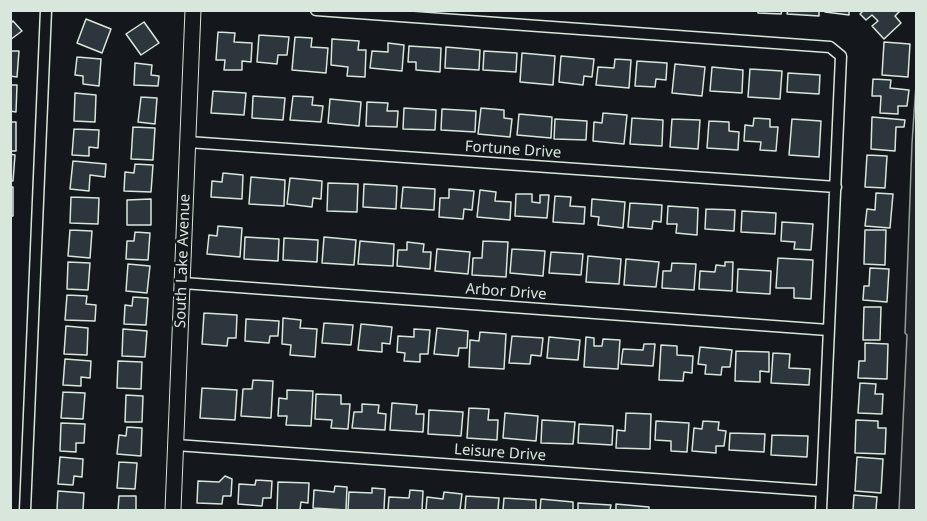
<!DOCTYPE html>
<style>
body{margin:0}
#map{position:relative;width:927px;height:521px;overflow:hidden;background:#14181c;font-family:"Noto Sans",sans-serif}
canvas{display:block}
.frame{position:absolute;inset:0;border:12px solid #d8e6dc;pointer-events:none}
</style>
<div id="map">
<canvas width="927" height="521"></canvas>
<div class="frame"></div>
</div>
<script>
const g = document.querySelector('canvas').getContext('2d');
g.lineJoin = 'round';
function fill(path, color) {
  g.fillStyle = color;
  g.fill(path, 'evenodd');
}
function shape(rows) {
  const path = new Path2D();
  for (const r of rows) {
    path.moveTo(r[0], r[1]);
    for (let i = 2; i < r.length; i += 2) path.lineTo(r[i], r[i + 1]);
  }
  return path;
}
function stroke(path, color, width, dash) {
  g.strokeStyle = color;
  g.lineWidth = width;
  g.lineCap = dash ? 'butt' : 'round';
  g.setLineDash(dash || []);
  g.stroke(path);
}
function drawText(font, color, halo, rows, align = 'center') {
  g.font = font + ' "Noto Sans",sans-serif';
  g.lineWidth = 4.5;
  g.setLineDash([]);
  g.textBaseline = 'middle';
  g.strokeStyle = halo;
  g.fillStyle = color;
  for (const [text, x, y, turn = 0] of rows) {
    g.save();
    g.translate(x, y);
    g.rotate((+turn || 0) * Math.PI / 180);
    g.textAlign = isNaN(turn) ? turn : align;
    if (halo) g.strokeText(text, 0, 0);
    g.fillText(text, 0, 0);
    g.restore();
  }
}
const green = shape([
 [916,85,916,510,899,510,907,335,905,333,912,143,916,85]
]);
fill(green, '#202428');
stroke(green, '#939e99', 1.5);
const building = shape([
 [758,10,782,10,781,14,758,13,758,10],
 [788,10,819,10,819,16,787,14,788,10],
 [825,10,849,10,849,15,825,12,825,10],
 [864,10,901,10,895,16,901,23,884,39,872,26,878,21,872,15,866,20,860,14,864,10],
 [86,19,111,29,102,53,77,43,86,19],
 [13,21,22,31,10,40,10,24,13,21],
 [144,22,159,43,141,55,126,34,144,22],
 [218,32,235,33,234,42,252,43,251,62,242,61,242,70,224,70,225,60,216,60,218,32],
 [259,35,289,37,287,55,278,55,277,64,257,62,259,35],
 [295,37,312,38,311,47,328,48,326,73,292,70,295,37],
 [332,39,359,41,358,50,366,50,365,77,347,76,348,67,331,65,332,39],
 [884,42,910,44,908,77,882,75,884,42],
 [388,43,404,45,402,71,370,68,372,51,388,52,388,43],
 [409,46,441,48,440,72,416,70,416,62,408,62,409,46],
 [446,47,480,50,479,70,445,68,446,47],
 [10,51,19,51,17,77,10,76,10,51],
 [484,51,517,53,516,72,483,70,484,51],
 [522,53,555,56,553,85,520,82,522,53],
 [561,56,594,59,592,77,584,76,583,85,559,82,561,56],
 [77,57,101,59,99,86,83,84,83,76,75,75,77,57],
 [615,59,631,60,629,88,596,85,598,67,614,68,615,59],
 [637,61,667,63,666,80,656,79,655,87,635,86,637,61],
 [135,63,152,65,151,75,159,76,158,86,134,85,135,63],
 [675,64,705,67,702,96,672,93,675,64],
 [712,67,743,70,742,93,710,91,712,67],
 [750,69,782,71,780,99,748,97,750,69],
 [788,73,820,75,819,94,787,92,788,73],
 [873,79,891,80,890,88,909,90,907,106,898,106,898,114,880,113,881,96,872,96,873,79],
 [10,85,17,85,16,112,10,111,10,85],
 [213,91,246,93,244,115,211,113,213,91],
 [75,93,96,95,95,122,74,121,75,93],
 [253,96,285,98,283,120,252,118,253,96],
 [293,96,313,97,312,105,323,106,321,122,290,120,293,96],
 [141,97,157,98,155,124,138,122,141,97],
 [330,99,361,102,359,126,328,123,330,99],
 [367,102,388,103,387,111,398,111,397,127,366,126,367,102],
 [404,108,436,110,435,130,403,129,404,108],
 [481,108,504,110,504,118,512,119,510,137,478,134,481,108],
 [442,109,476,111,475,132,441,130,442,109],
 [603,113,627,115,624,144,593,141,594,122,602,123,603,113],
 [519,114,552,117,551,138,517,135,519,114],
 [872,117,905,120,904,127,896,127,895,151,871,149,872,117],
 [632,118,663,120,662,146,630,144,632,118],
 [754,118,770,119,770,127,778,127,776,151,760,150,761,142,744,141,745,125,753,126,754,118],
 [555,119,587,121,586,140,554,139,555,119],
 [672,119,700,120,698,149,670,147,672,119],
 [792,119,821,121,819,157,789,155,792,119],
 [709,121,729,122,729,131,739,132,738,150,707,148,709,121],
 [10,122,16,122,16,151,10,151,10,122],
 [133,127,155,128,153,160,131,159,133,127],
 [74,129,99,130,98,148,89,147,89,156,72,155,74,129],
 [10,154,15,155,13,181,10,181,10,154],
 [867,155,887,156,885,188,865,187,867,155],
 [73,161,106,164,105,177,90,175,89,191,70,189,73,161],
 [135,164,153,165,151,192,124,191,125,172,134,173,135,164],
 [223,173,243,175,242,199,211,197,212,181,222,182,223,173],
 [251,177,285,180,284,206,249,204,251,177],
 [290,178,322,181,321,199,313,198,312,207,287,204,290,178],
 [328,183,358,184,357,212,327,211,328,183],
 [364,184,397,186,396,209,363,207,364,184],
 [10,187,13,187,13,216,10,216,10,187],
 [403,187,435,189,434,210,401,208,403,187],
 [449,189,474,191,472,210,464,209,463,219,439,217,440,198,449,198,449,189],
 [480,190,496,192,495,201,511,202,510,220,477,217,480,190],
 [876,193,893,194,890,228,865,226,867,209,875,210,876,193],
 [516,194,532,194,532,202,540,203,540,195,549,195,547,218,515,216,516,194],
 [555,196,571,197,570,206,585,207,584,224,553,222,555,196],
 [71,197,99,198,98,224,70,223,71,197],
 [151,199,151,225,127,225,127,200,151,199],
 [592,199,625,202,623,228,598,225,599,217,591,216,592,199],
 [630,203,662,205,661,222,653,221,652,229,628,227,630,203],
 [668,206,698,208,697,235,676,233,677,224,667,224,668,206],
 [706,209,735,210,734,231,705,229,706,209],
 [742,211,776,213,775,234,741,232,742,211],
 [782,222,813,224,811,250,794,249,795,242,781,241,782,222],
 [218,226,242,228,240,257,207,254,209,235,217,236,218,226],
 [70,230,92,231,90,258,68,256,70,230],
 [865,230,886,230,885,265,864,264,865,230],
 [135,232,150,233,148,260,126,259,127,241,134,241,135,232],
 [245,237,279,239,278,261,244,259,245,237],
 [324,237,356,240,354,265,322,263,324,237],
 [284,238,318,240,317,262,283,260,284,238],
 [360,241,394,244,393,266,358,264,360,241],
 [483,241,508,242,506,277,472,275,473,258,482,258,483,241],
 [407,242,424,244,423,252,431,252,430,269,397,266,398,250,407,250,407,242],
 [437,249,470,252,468,274,435,271,437,249],
 [512,249,545,251,543,276,510,273,512,249],
 [551,252,583,254,581,275,549,273,551,252],
 [588,256,621,259,619,284,586,282,588,256],
 [778,258,813,260,811,299,794,298,794,288,776,288,778,258],
 [626,259,659,262,656,287,624,285,626,259],
 [68,262,90,263,88,290,67,289,68,262],
 [725,262,733,262,732,291,699,289,700,271,715,272,716,265,725,266,725,262],
 [672,263,696,264,694,290,662,288,663,271,671,271,672,263],
 [128,264,150,266,147,293,126,291,128,264],
 [870,268,889,269,887,302,863,300,864,286,869,286,870,268],
 [738,269,771,271,770,294,737,292,738,269],
 [67,295,87,296,86,304,96,305,95,321,65,320,67,295],
 [133,297,148,298,146,325,124,324,125,305,132,306,133,297],
 [864,307,881,307,880,340,863,340,864,307],
 [204,313,237,315,236,338,228,338,227,346,202,344,204,313],
 [283,318,301,320,300,328,317,329,315,357,290,355,291,345,282,344,283,318],
 [246,319,279,321,278,336,270,336,269,343,245,341,246,319],
 [324,323,353,325,351,345,322,343,324,323],
 [361,324,392,327,390,344,382,343,382,352,358,350,361,324],
 [66,326,88,328,87,355,64,354,66,326],
 [437,328,468,331,467,348,459,348,458,356,434,354,437,328],
 [123,329,147,331,145,357,122,356,123,329],
 [414,329,430,330,428,354,420,354,420,362,404,361,405,353,397,352,398,336,414,337,414,329],
 [480,332,506,334,504,369,469,367,470,340,479,341,480,332],
 [512,336,543,338,541,356,531,355,530,364,509,363,512,336],
 [549,337,580,340,578,360,547,358,549,337],
 [586,337,594,338,594,346,602,346,603,339,620,340,618,369,584,367,586,337],
 [865,343,888,344,887,379,858,378,859,361,865,361,865,343],
 [644,344,655,344,653,366,621,364,623,349,643,350,644,344],
 [661,345,677,346,677,355,693,356,692,373,684,372,683,381,659,380,661,345],
 [700,347,732,350,730,367,722,367,721,375,705,374,706,365,698,364,700,347],
 [736,351,769,352,769,372,760,371,760,382,735,381,736,351],
 [773,353,790,354,789,368,810,369,809,385,771,383,773,353],
 [65,359,91,361,90,378,81,377,81,386,63,385,65,359],
 [118,361,142,362,141,389,117,388,118,361],
 [253,380,273,381,271,418,241,416,243,389,252,389,253,380],
 [860,383,876,384,875,394,883,394,882,414,858,413,860,383],
 [202,388,237,390,235,420,200,418,202,388],
 [287,390,313,391,311,426,286,425,287,416,278,416,279,398,287,399,287,390],
 [63,392,85,393,83,419,61,418,63,392],
 [316,394,341,395,341,404,350,404,348,429,331,428,332,420,315,419,316,394],
 [126,395,143,396,142,422,125,422,126,395],
 [392,403,417,405,416,414,424,414,423,432,390,430,392,403],
 [362,404,379,405,378,413,386,414,385,430,352,428,354,412,362,412,362,404],
 [469,408,489,409,488,420,498,420,497,440,467,438,469,408],
 [429,410,463,412,461,436,428,434,429,410],
 [505,413,538,416,536,441,503,438,505,413],
 [626,413,651,414,650,449,616,448,617,430,625,431,626,413],
 [542,420,575,422,573,444,541,443,542,420],
 [856,420,878,421,878,428,886,428,885,454,855,453,856,420],
 [656,421,689,423,687,452,671,451,671,441,655,440,656,421],
 [703,421,719,422,718,430,726,431,724,446,716,446,716,453,692,451,694,428,702,429,703,421],
 [61,423,85,424,84,443,76,443,76,452,60,451,61,423],
 [579,424,613,426,612,445,578,443,579,424],
 [127,427,142,428,141,456,117,454,119,435,126,436,127,427],
 [730,433,765,434,764,452,729,450,730,433],
 [772,435,808,436,807,457,771,455,772,435],
 [60,457,83,459,82,477,74,476,73,485,58,484,60,457],
 [857,457,883,459,881,493,855,491,857,457],
 [119,462,137,463,135,489,117,488,119,462],
 [225,476,232,479,231,496,223,496,222,504,197,503,198,481,219,482,225,476],
 [256,480,272,481,271,498,263,498,262,506,238,504,239,484,255,485,256,480],
 [278,482,309,483,308,503,301,502,300,510,277,510,278,482],
 [335,486,347,487,346,510,313,508,314,490,334,492,335,486],
 [372,488,385,489,384,510,348,510,349,492,372,493,372,488],
 [410,490,423,491,422,510,388,510,389,497,409,498,410,490],
 [58,491,84,493,83,510,57,510,58,491],
 [444,492,462,494,460,510,426,510,427,497,443,499,444,492],
 [854,495,877,497,876,510,853,510,854,495],
 [119,496,136,496,136,510,118,510,119,496],
 [466,496,499,498,498,510,465,510,466,496],
 [504,498,536,500,536,510,503,510,504,498],
 [541,499,573,502,573,510,540,510,541,499],
 [578,503,611,505,610,510,578,510,578,503],
 [616,504,649,507,649,510,616,510,616,504]
]);
fill(building, '#2c363c');
stroke(building, '#d8e6dc', 1.5);
const street = shape([
 [316,10,830,47,841,56,821,510],
 [188,142,836,187],
 [183,283,828,330],
 [176,445,821,491],
 [25,510,46,10]
]);
const secondary = shape([
 [173,510,193,10]
]);
stroke(street, '#d8e6dc', 13);
stroke(secondary, '#d8e6dc', 17);
stroke(street, '#14181c', 10);
stroke(secondary, '#14181c', 15);
drawText('15px', '#d8e6dc', '#14181c', [
 ["Fortune Drive",513,150,4],
 ["South Lake Avenue",183,261,-88],
 ["Arbor Drive",506,292,4],
 ["Leisure Drive",500,453,4]
]);
</script>
